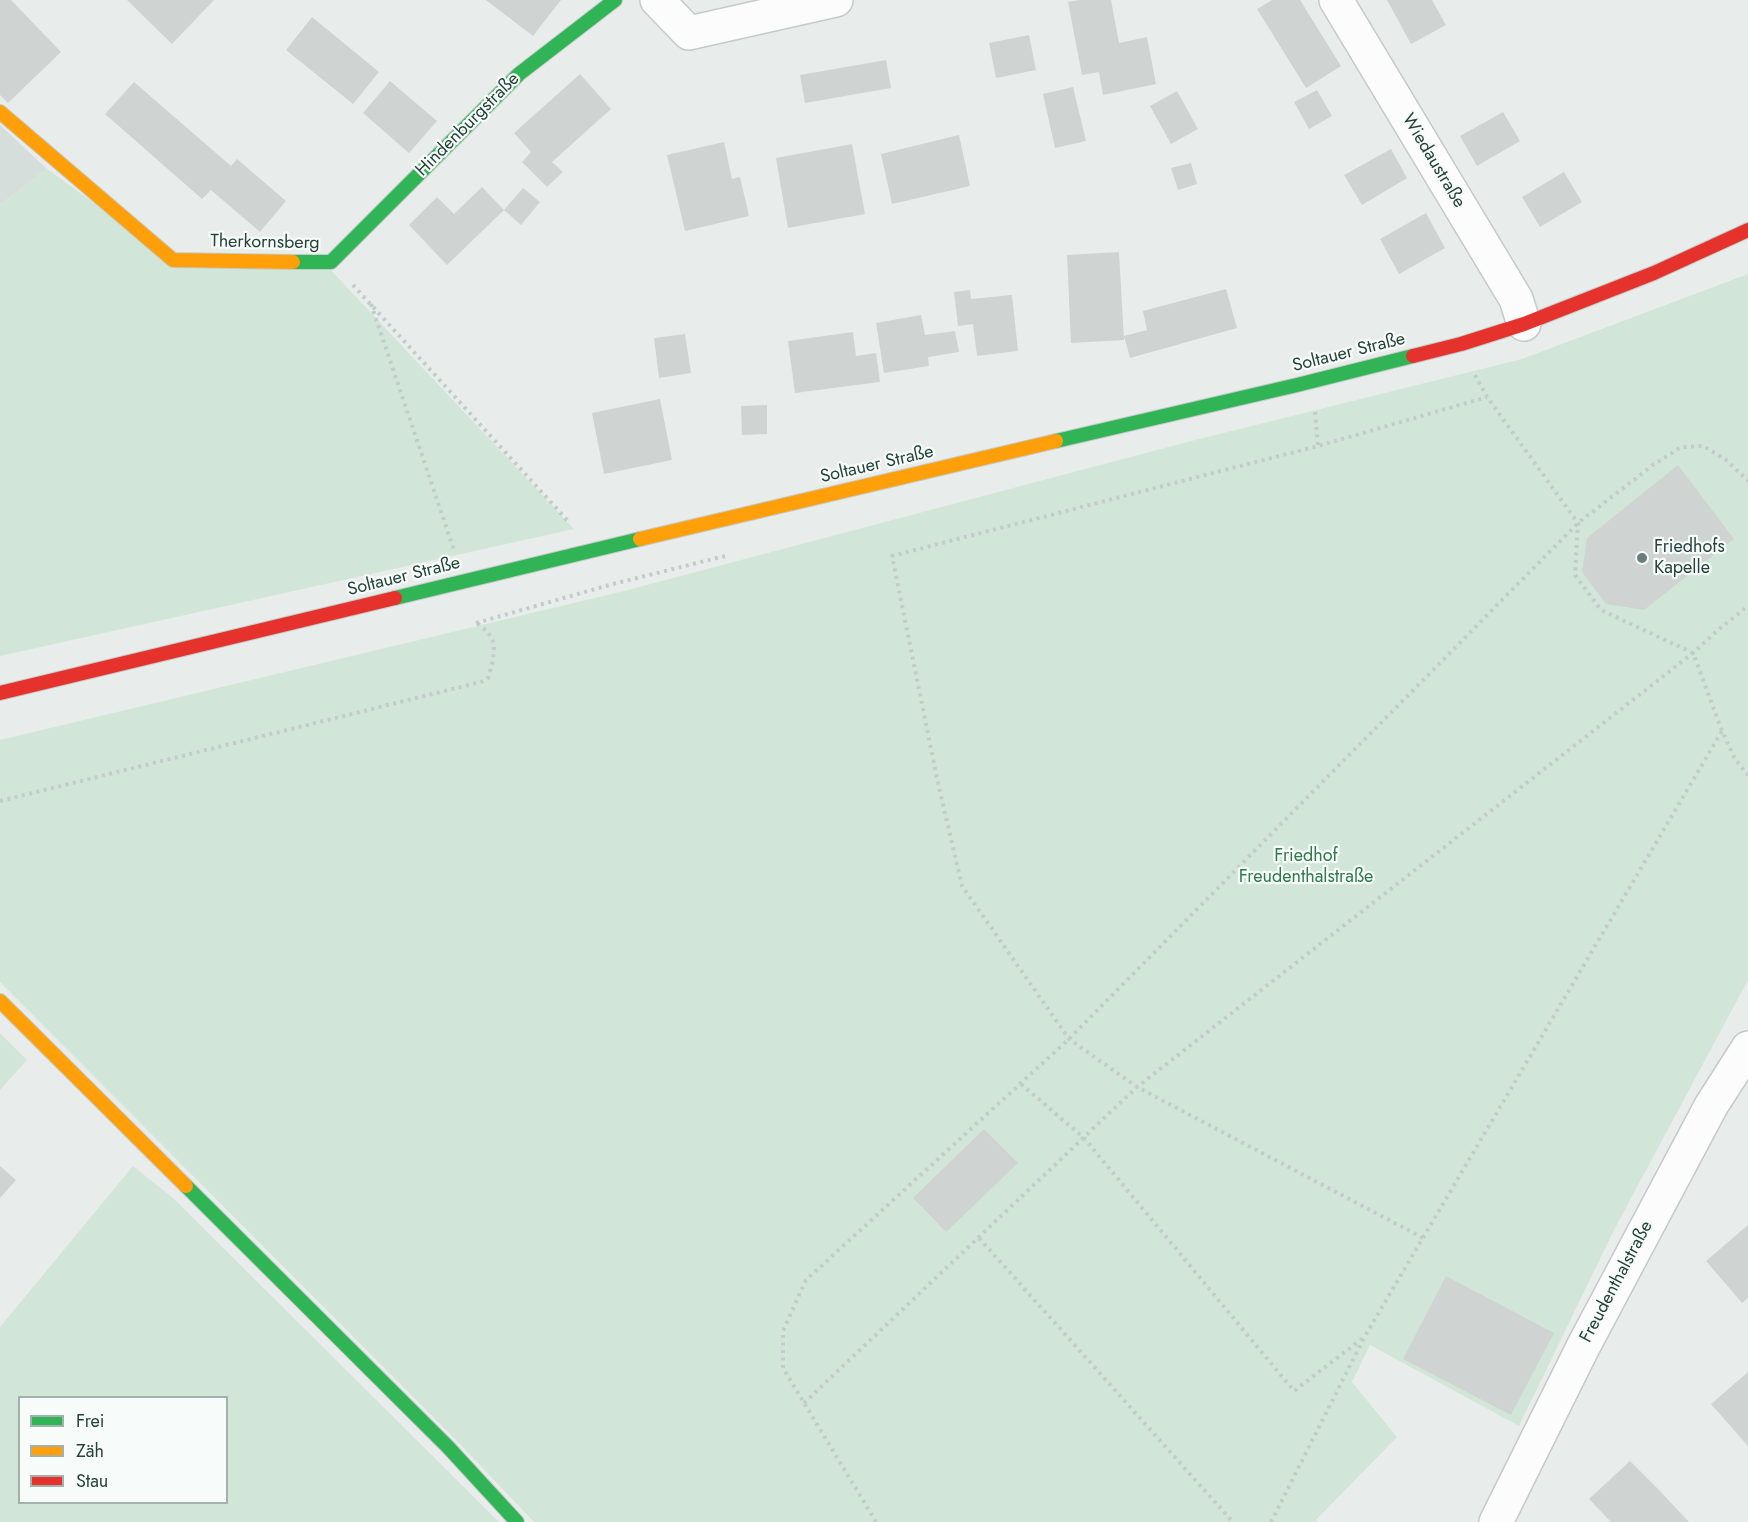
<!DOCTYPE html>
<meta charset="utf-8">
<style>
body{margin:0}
#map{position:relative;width:1748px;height:1522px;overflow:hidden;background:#e8edeb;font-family:Jost,sans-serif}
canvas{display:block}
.legend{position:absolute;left:18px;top:1396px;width:210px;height:108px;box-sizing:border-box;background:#f7fbf9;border:2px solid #a3b1ad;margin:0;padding:8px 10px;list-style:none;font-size:18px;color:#24423a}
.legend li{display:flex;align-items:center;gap:12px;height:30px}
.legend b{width:30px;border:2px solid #a3b1ad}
</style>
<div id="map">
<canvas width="1748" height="1522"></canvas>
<ul class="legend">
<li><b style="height:8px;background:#30b455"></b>Frei</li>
<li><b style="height:8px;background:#ff9f0a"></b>Zäh</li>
<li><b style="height:8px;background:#e5322d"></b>Stau</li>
</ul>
</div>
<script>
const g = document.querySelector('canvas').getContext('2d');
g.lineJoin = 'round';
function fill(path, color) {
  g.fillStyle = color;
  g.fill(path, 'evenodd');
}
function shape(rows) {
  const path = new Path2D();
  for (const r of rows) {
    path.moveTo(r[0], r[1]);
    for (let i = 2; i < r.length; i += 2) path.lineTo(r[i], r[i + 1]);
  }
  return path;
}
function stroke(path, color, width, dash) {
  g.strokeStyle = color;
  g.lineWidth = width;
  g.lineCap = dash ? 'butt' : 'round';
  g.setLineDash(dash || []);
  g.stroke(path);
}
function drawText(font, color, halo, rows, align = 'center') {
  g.font = font + ' Jost,sans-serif';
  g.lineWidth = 4.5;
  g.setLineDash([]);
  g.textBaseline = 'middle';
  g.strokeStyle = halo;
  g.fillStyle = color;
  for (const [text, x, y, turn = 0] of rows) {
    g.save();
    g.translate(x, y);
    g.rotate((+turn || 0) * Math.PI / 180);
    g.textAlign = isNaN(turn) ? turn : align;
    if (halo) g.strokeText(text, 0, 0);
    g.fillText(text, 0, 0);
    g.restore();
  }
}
fill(shape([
 [0,125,47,169,0,205]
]), '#d6dedb');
fill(shape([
 [47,169,173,260,327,266,574,529,0,656,0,205],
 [1748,274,1748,980,1614,1230,1519,1426,1370,1345,1352,1382,1397,1437,1316,1520,1317,1522,534,1522,458,1442,0,982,0,740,624,591,1191,441,1522,359],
 [0,1033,27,1060,0,1090],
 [133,1166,173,1198,499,1522,0,1522,0,1327],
 [20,1398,226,1398,226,1502,20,1502]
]), '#d1e6d8');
fill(shape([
 [0,0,11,0,61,52,8,103,0,95],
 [127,0,214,0,172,44],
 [486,0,561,0,533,36],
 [1079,0,1111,0,1119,43,1147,37,1156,84,1103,95,1099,72,1082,75,1068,2],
 [1272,0,1300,0,1341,66,1306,88,1257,9],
 [1387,0,1432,0,1446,25,1411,44],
 [312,17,379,72,353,104,286,50],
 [1029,35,1036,70,996,78,989,43],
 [886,60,891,88,805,103,800,75],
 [580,74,611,109,552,162,563,172,547,187,522,162,531,152,514,133],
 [390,81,437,121,409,153,363,113],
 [134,82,231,166,237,159,286,201,260,232,211,190,202,199,105,114],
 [1073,87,1086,141,1055,148,1043,94],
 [1317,90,1332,116,1309,129,1294,102],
 [1177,91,1198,129,1171,144,1150,106],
 [1503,112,1520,141,1477,166,1460,136],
 [959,135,970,186,892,204,881,154],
 [724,142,732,179,740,177,749,216,685,231,667,155],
 [852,144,865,214,788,228,776,158],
 [1391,149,1407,178,1362,205,1344,175],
 [1191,163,1197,184,1178,190,1171,168],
 [1564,172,1582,202,1540,227,1522,197],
 [482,187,504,210,447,265,409,225,437,197,454,214],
 [523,188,540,202,521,225,504,210],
 [1426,213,1445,248,1399,274,1380,239],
 [1119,252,1124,340,1071,343,1067,255],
 [1226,289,1237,328,1130,358,1124,336,1147,330,1143,311],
 [970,290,971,299,1012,295,1018,351,977,356,973,324,958,326,954,292],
 [921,315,925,335,955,331,959,352,928,357,929,366,884,373,876,323],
 [853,332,856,356,876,353,880,382,795,393,788,341],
 [685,334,691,373,659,378,654,338],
 [660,399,672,460,604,474,592,413],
 [767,405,767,434,742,435,741,406],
 [1678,465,1734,539,1644,610,1606,604,1582,572,1587,538],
 [984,1129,1018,1163,946,1232,913,1198],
 [0,1166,16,1180,0,1198],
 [1748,1225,1748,1298,1742,1303,1706,1261],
 [1446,1276,1554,1333,1511,1415,1403,1359],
 [1748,1372,1748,1446,1711,1404],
 [1630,1461,1658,1489,1689,1522,1611,1522,1589,1499]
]), '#cfd4d2');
const street = shape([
 [657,0,689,33,836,0],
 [1336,0,1516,299,1524,324],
 [1496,1522,1583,1347,1711,1106,1748,1048]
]);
const fast = shape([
 [293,262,331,262,519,74,615,0],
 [1056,441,1297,385,1413,356],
 [395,598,640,539],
 [186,1186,448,1447,517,1522]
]);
const slow = shape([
 [0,112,173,260,293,262],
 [640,539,1056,441],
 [0,1001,186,1186]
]);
const jam = shape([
 [1413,356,1461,344,1524,324,1654,273,1748,230],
 [0,693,395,598]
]);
stroke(street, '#c5cac8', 36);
stroke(fast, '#c3cbc8', 16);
stroke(slow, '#c3cbc8', 16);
stroke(jam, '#c3cbc8', 16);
stroke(shape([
 [353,285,568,521],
 [371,304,454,550],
 [1475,375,1487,397,1578,523,1575,575,1601,610,1693,653,1722,731,1735,759,1748,775],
 [1315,412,1318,446],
 [476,623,613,584,729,555],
 [0,801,481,682,488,678,493,661,494,643,488,632,477,623],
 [1021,1084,1084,1138,1294,1391,1363,1338],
 [979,1238,1231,1520,1230,1522],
 [1423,1238,1137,1087,1069,1039,962,886,938,783,892,556,1318,446,1487,397],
 [804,1403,1137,1087,1693,653,1718,630,1748,606],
 [876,1522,783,1368,783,1331,806,1280,1069,1039,1578,523,1653,465,1681,447,1703,446,1726,460,1748,481],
 [1271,1522,1365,1336,1722,731]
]), '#c3ccca', 4, [3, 4.5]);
stroke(street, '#fcfcfc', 33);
stroke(fast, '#30b455', 14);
stroke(slow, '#ff9f0a', 14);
stroke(jam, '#e5322d', 14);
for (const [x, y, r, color] of [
 [1642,558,6,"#697e78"]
]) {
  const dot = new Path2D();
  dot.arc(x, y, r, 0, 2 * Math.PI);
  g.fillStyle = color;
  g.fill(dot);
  stroke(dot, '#f7fbf9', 2);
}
drawText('18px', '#24423a', '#f7fbf9', [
 ["Hindenburgstraße",468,125,-45],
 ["Wiedaustraße",1433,161,59],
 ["Therkornsberg",265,243,1],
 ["Soltauer Straße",1349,353,-14],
 ["Soltauer Straße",877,465,-13],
 ["Soltauer Straße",404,577,-14],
 ["Freudenthalstraße",1617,1282,-62]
]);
drawText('18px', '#24423a', '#f7fbf9', [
 ["Friedhofs",1654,548],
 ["Kapelle",1654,569]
], 'left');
drawText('18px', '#2d7a4b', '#f7fbf9', [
 ["Friedhof",1306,857],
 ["Freudenthalstraße",1306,878]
]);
</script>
